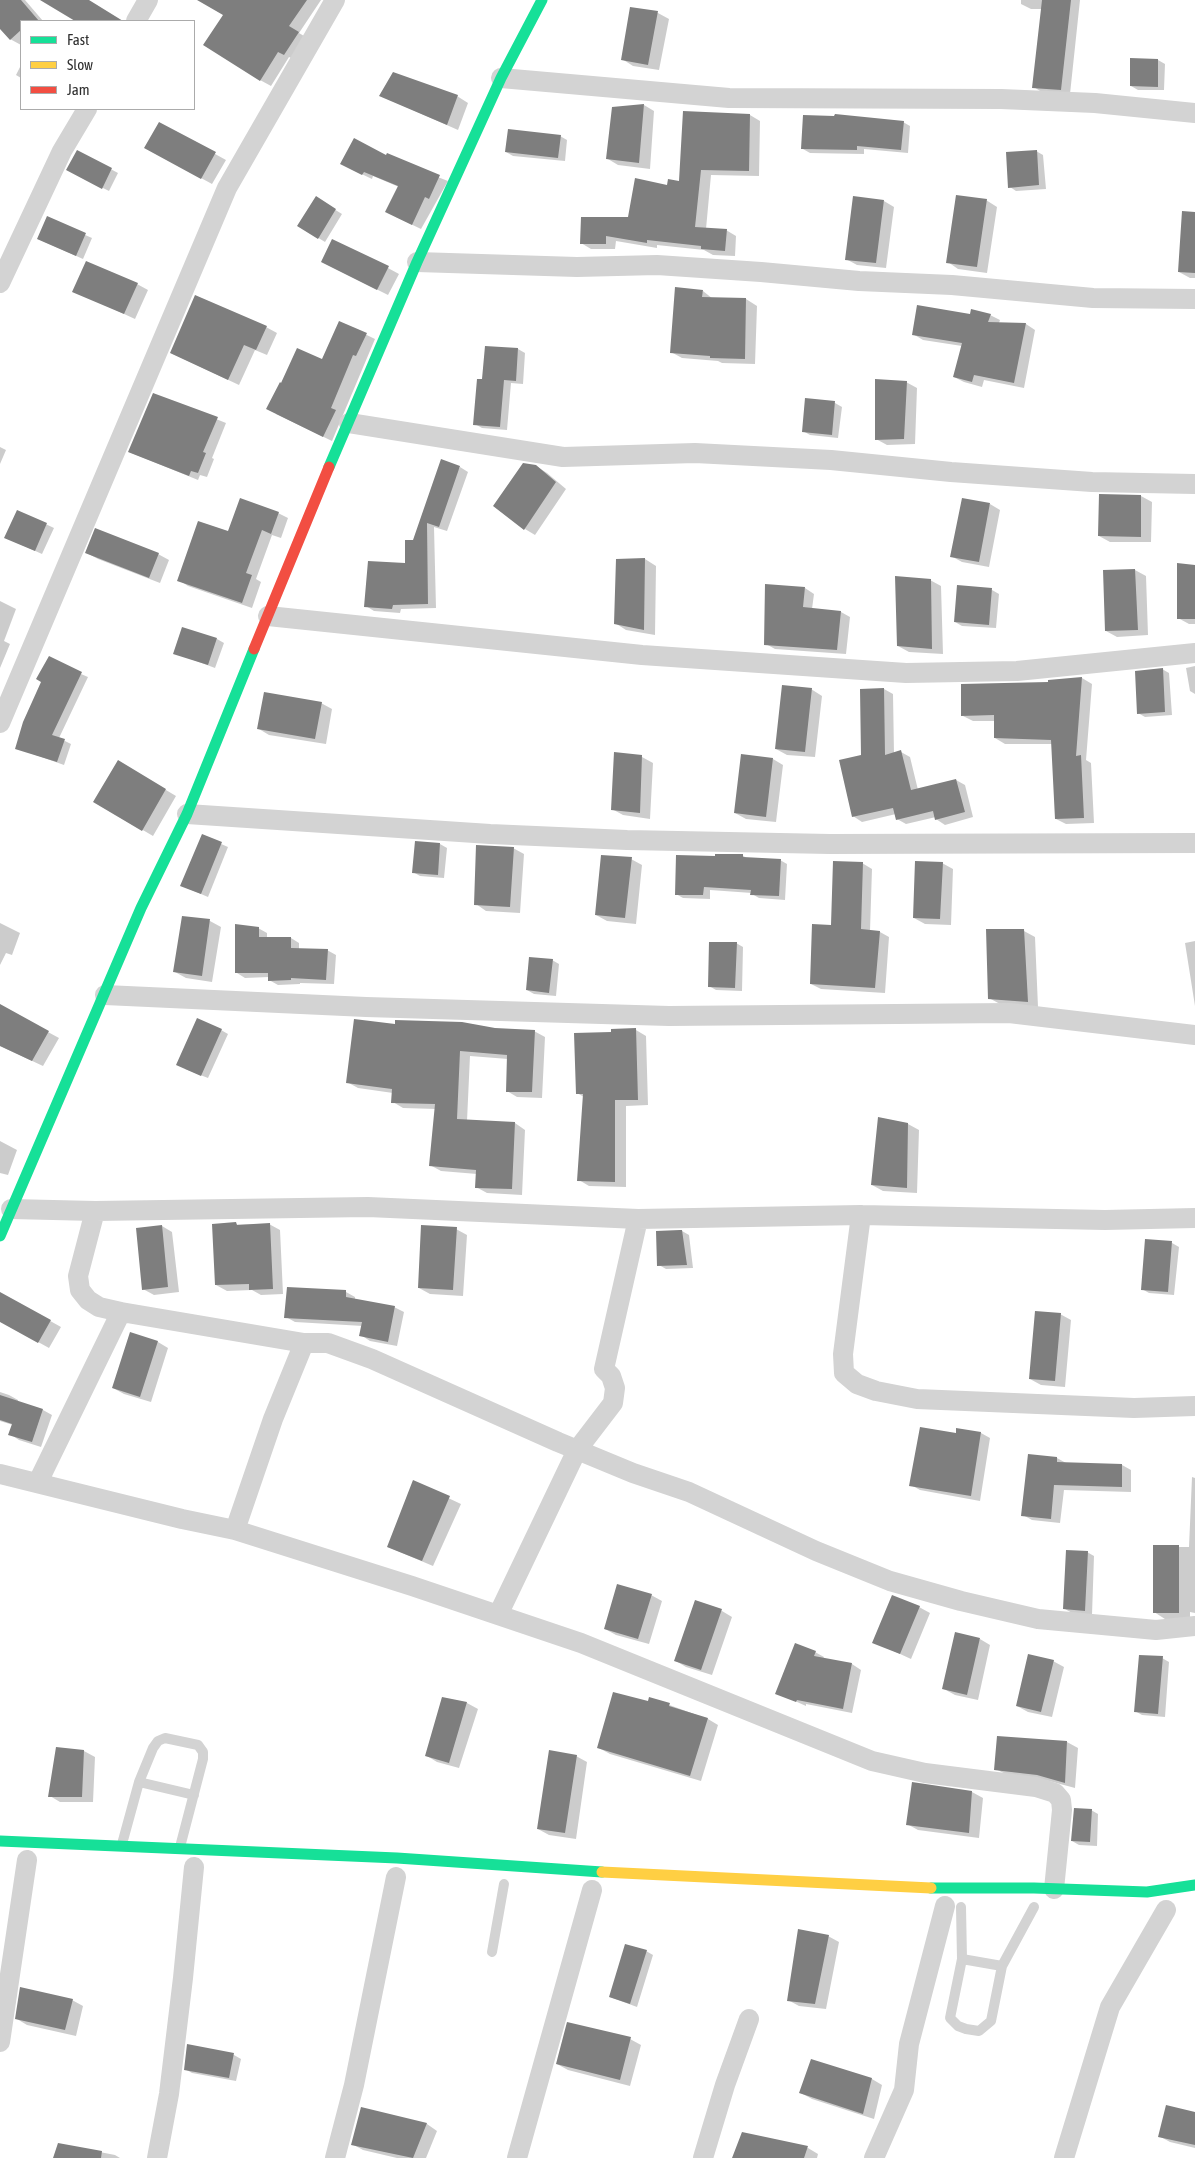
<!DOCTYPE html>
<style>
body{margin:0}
#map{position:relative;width:1195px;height:2158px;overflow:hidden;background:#fff;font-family:"Asap Condensed",sans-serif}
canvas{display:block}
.legend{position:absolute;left:20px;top:20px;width:175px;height:90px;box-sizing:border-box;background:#fff;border:1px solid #ababab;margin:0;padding:6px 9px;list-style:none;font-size:15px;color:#2e2e2e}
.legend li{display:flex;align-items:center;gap:10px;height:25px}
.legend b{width:25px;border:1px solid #ababab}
</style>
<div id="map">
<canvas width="1195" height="2158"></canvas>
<ul class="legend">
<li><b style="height:6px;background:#16e098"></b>Fast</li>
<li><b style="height:6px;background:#ffcf43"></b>Slow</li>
<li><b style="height:6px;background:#f24e42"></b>Jam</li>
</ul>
</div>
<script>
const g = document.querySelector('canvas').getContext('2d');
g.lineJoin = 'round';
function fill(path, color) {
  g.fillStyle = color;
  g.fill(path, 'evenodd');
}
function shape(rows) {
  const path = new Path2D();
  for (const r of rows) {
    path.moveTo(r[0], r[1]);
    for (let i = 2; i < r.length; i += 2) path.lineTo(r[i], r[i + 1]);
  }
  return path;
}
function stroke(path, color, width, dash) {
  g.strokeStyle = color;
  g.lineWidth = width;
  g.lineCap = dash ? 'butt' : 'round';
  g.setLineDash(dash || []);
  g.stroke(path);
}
fill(shape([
 [0,0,25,0,43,21,21,21,21,45,10,39,0,27],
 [199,0,321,0,299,33,309,39,295,60,289,57,271,86,260,80,224,15],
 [1021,0,1080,0,1070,94,1043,93,1034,87,1042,9,1031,9,1021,4],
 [631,8,658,13,669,19,659,70,633,66,622,59],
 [1158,60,1165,64,1164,90,1138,90,1131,86],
 [21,65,21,78,16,75],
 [381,96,457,96,468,103,458,130],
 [644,105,654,111,650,169,618,165,608,159],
 [750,115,760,121,759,176,711,175,706,229,726,230,736,236,735,256,713,255,704,250,657,245,657,248,616,241,615,249,591,249,581,243,629,218,669,186,681,182],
 [903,122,910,126,908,153,864,149,864,154,810,153,803,149],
 [159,123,226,160,212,184,157,154],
 [560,136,567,140,565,161,513,156,506,152],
 [77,151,118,173,109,191,75,174],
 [1036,151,1043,155,1046,189,1016,191,1010,187],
 [386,157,448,181,421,229,396,217,399,187,373,176,372,179,351,169],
 [316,198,342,214,325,242,299,226],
 [986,200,997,207,987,273,958,269,948,262],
 [884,201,894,207,886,268,857,265,846,259],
 [1195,213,1195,278,1190,278,1179,272],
 [47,218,92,238,83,259,38,239],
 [322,262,388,268,399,274,388,295],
 [137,284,148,290,135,319,74,291],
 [703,291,713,299,746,299,757,306,755,364,722,363,718,361,682,358,671,352],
 [990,315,1000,320,999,323,1026,324,1035,330,1024,388,984,380,982,387,964,382,954,377,962,346,923,340,913,334,971,316],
 [340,322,375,339,332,441,276,414,323,360],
 [266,327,277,333,267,355,255,350,239,385,171,353],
 [486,347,518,349,525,353,523,384,511,383,507,430,482,428,475,424,484,381],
 [906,382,917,388,915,444,887,445,876,439],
 [154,394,226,423,212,458,214,459,207,477,200,475,198,480,129,452],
 [807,400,835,403,842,407,838,438,810,435,803,431],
 [0,447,6,450,0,464],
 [536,466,547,473,566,489,535,535,525,529],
 [460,467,468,472,447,531,434,527,436,608,401,609,400,613,374,611,366,606,407,565,414,541],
 [1141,496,1152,502,1151,542,1110,542,1099,536],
 [990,504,1000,510,989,567,962,562,951,556],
 [18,511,54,528,42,554,13,541],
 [278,513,288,518,281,538,272,535,256,579,261,582,252,608,188,586,179,580,229,533],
 [87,553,158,554,169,560,160,583,98,559],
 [645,559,656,566,655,635,626,630,615,623],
 [1195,566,1195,624,1189,624,1178,618],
 [1135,570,1146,576,1148,635,1117,637,1106,631],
 [930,580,941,586,943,654,909,652,898,646],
 [805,588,814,594,812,609,841,612,850,617,846,654,775,649,766,644],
 [992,590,999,594,996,628,962,626,955,622],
 [0,601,16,609,4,641,10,644,0,668],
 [217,639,224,643,215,668,175,653],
 [1195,666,1195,694,1190,691,1186,668],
 [1162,669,1169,673,1172,715,1145,717,1138,713],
 [81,674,88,677,59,738,71,744,64,765,16,748],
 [1082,678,1092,684,1086,760,1091,763,1094,823,1066,824,1056,819,1053,744,1005,744,995,738,995,721,973,721,963,716,1049,683,1049,681],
 [811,689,822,696,815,757,787,755,776,749],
 [884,689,893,694,894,754,901,752,910,757,918,790,956,780,965,785,973,817,945,825,936,819,936,817,906,824,897,819,896,814,862,822,853,816],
 [321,703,332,709,326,744,269,735,259,729],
 [615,754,642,757,653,763,650,819,623,815,612,809],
 [773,759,783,765,776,822,746,819,735,813],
 [119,762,176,796,153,836,95,802],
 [203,836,228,847,208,897,182,886],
 [440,844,447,848,444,878,420,876,413,872],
 [513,848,524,854,520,913,486,911,476,904],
 [742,855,748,859,780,860,787,864,785,900,759,898,752,894,752,893,710,890,710,899,683,898,676,894,716,857],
 [631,859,642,865,636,924,607,921,596,915],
 [862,863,872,869,870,931,880,932,889,937,885,993,821,989,811,984,832,926],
 [942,863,953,869,951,925,925,924,914,918],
 [183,917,210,921,221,927,212,982,186,978,175,972],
 [0,923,20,933,12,955,6,953,0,965],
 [258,928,267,933,267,938,291,938,299,943,299,949,327,950,336,955,334,984,300,983,300,984,278,985,269,980,269,977,245,978,237,973],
 [1024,931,1035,937,1038,1007,1000,1004,989,998],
 [1195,941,1195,1006,1185,943],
 [736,943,743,947,742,991,716,990,709,986],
 [552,960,559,964,556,996,534,994,527,990],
 [0,1006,59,1038,43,1066,0,1046],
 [396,1025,534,1031,545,1037,542,1098,517,1097,507,1091,508,1059,470,1056,467,1121,515,1123,525,1130,522,1195,487,1193,476,1187,477,1174,441,1171,430,1165,436,1109,403,1108,393,1102,393,1093,358,1088,347,1082],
 [221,1030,228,1034,208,1078,185,1069],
 [636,1030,646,1036,648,1105,626,1106,626,1187,589,1186,579,1180,584,1097,577,1093,612,1033],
 [908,1124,919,1130,917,1193,883,1191,872,1185],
 [0,1141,17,1150,8,1175,0,1173],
 [269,1224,280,1230,283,1294,261,1295,252,1290,227,1291,216,1285,214,1225],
 [162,1226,172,1232,179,1292,154,1295,143,1289],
 [456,1229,467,1235,463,1296,430,1294,419,1288],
 [682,1231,689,1235,693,1268,666,1269,659,1265],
 [1147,1241,1172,1243,1179,1247,1174,1295,1149,1293,1142,1289],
 [346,1292,355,1297,355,1300,394,1307,404,1312,397,1346,370,1341,361,1335,363,1326,295,1322,286,1317],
 [0,1293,61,1327,49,1348,0,1321],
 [1060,1314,1071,1320,1065,1387,1041,1385,1030,1379],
 [131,1334,158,1342,168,1348,151,1402,124,1394,113,1388],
 [0,1392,9,1395,18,1400,18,1402,43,1410,52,1415,41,1447,19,1440,10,1434,13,1425,0,1421],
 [981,1433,990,1438,980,1501,920,1490,911,1485,957,1435],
 [1029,1455,1057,1458,1066,1463,1122,1465,1131,1470,1131,1492,1064,1490,1060,1523,1032,1520,1023,1515],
 [1192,1477,1195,1478,1195,1613,1190,1612,1190,1619,1165,1619,1154,1612,1155,1547,1189,1547],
 [414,1482,461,1504,433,1566,388,1547],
 [1087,1552,1094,1556,1092,1615,1072,1613,1065,1609],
 [651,1595,662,1601,649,1644,616,1635,605,1629],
 [696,1602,722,1611,732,1617,712,1675,686,1667,676,1661],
 [919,1607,930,1613,911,1659,874,1642],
 [980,1639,990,1645,978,1700,955,1695,944,1689],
 [815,1652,824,1657,823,1659,852,1664,861,1670,852,1713,806,1704,806,1706,777,1693],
 [1162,1658,1169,1662,1165,1717,1142,1715,1135,1711],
 [1053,1661,1064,1667,1052,1717,1028,1712,1017,1706],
 [442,1698,467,1703,478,1709,459,1768,437,1762,427,1756],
 [650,1698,708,1719,718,1725,701,1781,610,1754,599,1748,648,1702],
 [998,1738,1067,1742,1078,1748,1075,1788,1049,1781,1007,1775,996,1769],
 [57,1748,84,1751,95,1757,93,1802,60,1802,50,1796],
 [576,1756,587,1762,576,1839,549,1835,538,1829],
 [914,1784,972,1792,983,1798,979,1838,918,1830,907,1824],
 [1091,1810,1098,1814,1097,1846,1079,1845,1072,1841],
 [828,1936,839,1942,826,2009,799,2006,788,2000],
 [646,1951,653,1955,637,2007,610,1997],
 [72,2000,83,2006,76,2036,27,2025,17,2019],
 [630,2039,641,2045,630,2086,568,2070,557,2064],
 [188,2046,234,2055,241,2059,236,2081,192,2073,185,2069],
 [812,2061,872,2079,882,2085,874,2119,812,2099,801,2093],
 [362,2108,427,2124,437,2131,426,2158,397,2158,363,2150,352,2144],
 [1195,2114,1195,2148,1170,2142,1159,2136],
 [742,2133,808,2148,818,2154,817,2158,734,2158],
 [59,2144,115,2155,120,2158,54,2158]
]), '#0003');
fill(shape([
 [0,0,21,0,39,21,21,21,21,30,10,40,0,29],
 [40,0,89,0,123,21,75,21],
 [197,0,307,0,289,26,299,32,284,55,278,52,260,81,203,45,223,15],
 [1042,0,1071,0,1061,90,1032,88],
 [630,7,658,11,648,65,621,60],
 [1130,58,1158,59,1158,87,1130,86],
 [393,72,458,95,447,125,379,96],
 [644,104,639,163,606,159,612,107],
 [683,111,750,114,749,171,701,170,695,227,727,229,725,251,701,249,701,246,647,240,647,243,606,236,606,244,580,244,581,217,628,217,635,178,667,185,668,179,679,181],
 [835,114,904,121,901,150,857,146,857,150,801,149,803,115,834,116],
 [159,122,216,152,201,179,144,148],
 [508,129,561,135,558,158,505,152],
 [354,138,386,155,387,153,440,175,429,199,425,197,412,225,385,212,398,186,364,172,362,175,340,164],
 [77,150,112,168,102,189,66,170],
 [1037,150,1039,185,1008,188,1006,152],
 [956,195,987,199,977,267,946,263],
 [316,196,336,209,318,239,297,226],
 [853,196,884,200,876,263,845,260],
 [1182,211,1195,212,1195,273,1178,272],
 [47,216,86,233,76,256,37,239],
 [332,239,389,266,377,290,321,262],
 [86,261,138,283,124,314,72,292],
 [675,287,703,290,702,297,746,298,745,359,710,358,710,356,670,353],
 [195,295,267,326,256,350,244,345,228,380,170,353],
 [917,305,970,314,971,309,991,314,988,322,1026,323,1014,383,974,375,972,382,953,377,962,343,912,335],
 [339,321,367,333,356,356,353,355,331,408,336,410,323,437,266,409,280,382,281,383,297,348,322,359],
 [485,346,518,348,516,381,504,380,500,427,473,425,477,379,482,379],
 [875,379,907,381,904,439,875,440],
 [153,393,218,417,203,452,206,453,198,473,191,471,189,476,128,452],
 [805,398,835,401,832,435,802,432],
 [441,459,460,466,439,527,427,523,428,604,393,605,392,609,364,607,368,561,405,563,405,540,413,540],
 [523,463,536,465,556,482,524,530,493,506],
 [1099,494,1141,495,1141,537,1098,536],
 [240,498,279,512,271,534,262,530,246,573,252,575,242,603,177,581,198,521,228,531],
 [962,498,990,503,979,562,950,557],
 [17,510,47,523,35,551,4,538],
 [95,528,159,553,149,578,85,553],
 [645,558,644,630,614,624,616,559],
 [1177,563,1195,565,1195,619,1177,619],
 [1135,569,1138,630,1105,631,1103,570],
 [895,576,931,579,932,649,897,646],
 [765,584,805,587,803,607,841,611,837,650,764,645],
 [957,585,992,588,989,625,954,622],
 [182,627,217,638,208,665,173,654],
 [49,656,82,672,52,735,65,739,57,762,15,749,23,722,41,682,36,679],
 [1163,668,1165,712,1137,714,1135,671],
 [1082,677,1076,756,1081,755,1084,818,1055,819,1051,740,994,738,994,715,961,716,961,684,1048,682,1048,680],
 [782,685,812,688,805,752,775,749],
 [884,688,885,755,901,750,911,790,956,779,965,812,935,820,933,811,896,820,893,808,852,817,839,760,861,755,860,689],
 [264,692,322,702,315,739,257,729],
 [614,752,642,755,640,813,611,810],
 [741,754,773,758,766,817,734,813],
 [118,760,166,789,142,831,93,802],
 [202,834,222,842,201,894,180,886],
 [415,841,440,843,438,875,412,873],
 [476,845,514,847,510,907,474,905],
 [715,854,743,854,743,857,781,859,779,896,750,895,751,890,704,887,703,895,675,895,676,855,715,856],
 [601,855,632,857,625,918,595,915],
 [833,861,863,862,861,929,880,931,875,988,810,984,812,924,831,925],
 [915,861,943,862,940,919,913,918],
 [182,916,210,919,202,976,173,972],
 [235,924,259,927,259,937,291,937,291,948,328,949,326,980,291,978,291,980,268,981,268,973,235,973],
 [986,929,1024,929,1028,1002,988,999],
 [709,942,737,942,735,988,708,987],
 [529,957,553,959,549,993,526,990],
 [0,1004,49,1031,32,1061,0,1046],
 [197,1018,222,1029,201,1076,176,1065],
 [354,1019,395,1024,395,1020,462,1022,495,1028,535,1030,532,1092,506,1092,507,1055,460,1051,457,1119,515,1122,512,1189,475,1188,476,1170,429,1166,435,1104,391,1103,392,1089,346,1083],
 [636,1028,638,1100,615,1100,615,1182,577,1181,583,1094,576,1094,574,1033,611,1032,611,1029],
 [878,1117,908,1123,907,1188,871,1185],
 [236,1222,237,1225,270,1223,273,1289,249,1290,249,1284,215,1285,212,1224],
 [162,1225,168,1287,142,1290,136,1228],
 [421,1225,457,1227,453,1290,418,1288],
 [680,1230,682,1230,687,1265,657,1266,656,1231],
 [1145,1239,1172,1241,1168,1292,1141,1290],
 [287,1287,346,1290,346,1297,395,1306,388,1342,359,1336,362,1322,284,1318],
 [0,1292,51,1320,38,1343,0,1322],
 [1035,1311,1061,1313,1055,1381,1029,1379],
 [130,1332,158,1341,140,1397,112,1388],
 [0,1395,43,1409,32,1442,8,1435,12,1424,0,1420],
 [920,1427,956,1433,956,1428,981,1432,971,1496,909,1486],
 [1028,1454,1057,1457,1057,1462,1122,1464,1122,1487,1054,1485,1051,1519,1021,1516],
 [413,1480,450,1496,422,1561,387,1547],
 [1153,1545,1179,1545,1179,1613,1153,1613],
 [1066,1550,1088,1551,1085,1611,1063,1609],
 [617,1584,652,1594,638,1639,604,1629],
 [892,1595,920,1606,900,1654,872,1643],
 [695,1600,722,1609,701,1670,674,1661],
 [955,1632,980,1638,967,1695,942,1689],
 [795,1643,816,1651,814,1656,852,1663,843,1709,797,1700,796,1702,775,1694],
 [1028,1654,1054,1660,1041,1712,1016,1706],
 [1139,1655,1163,1656,1158,1714,1134,1712],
 [613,1692,648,1701,649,1697,670,1703,669,1706,708,1718,690,1776,597,1748],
 [442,1697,467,1702,449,1763,425,1756],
 [997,1736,1067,1741,1065,1783,1037,1775,994,1770],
 [56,1747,84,1750,82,1797,48,1797],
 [549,1750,577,1755,565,1833,537,1829],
 [912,1782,972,1791,969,1833,906,1825],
 [1074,1808,1092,1809,1090,1842,1071,1841],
 [798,1929,829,1935,815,2004,787,2001],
 [625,1944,647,1950,630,2004,609,1997],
 [20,1987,73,1999,65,2030,15,2019],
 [567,2022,631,2037,620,2080,556,2064],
 [187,2044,234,2053,229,2078,184,2070],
 [811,2059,872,2078,863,2114,799,2093],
 [1166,2105,1195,2112,1195,2145,1158,2137],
 [361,2107,427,2123,413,2158,351,2145],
 [742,2132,808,2146,804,2158,732,2158],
 [58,2143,102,2151,101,2158,53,2158]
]), '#7e7e7e');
stroke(shape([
 [139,1782,194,1795],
 [122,1844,139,1782,153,1748,158,1741,165,1738,198,1745,203,1752,203,1759,180,1847],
 [961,1907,962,1959,950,2018,958,2026,966,2029,979,2031,991,2021,1002,1966,1034,1907],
 [492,1952,504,1884],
 [962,1959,1002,1966]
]), '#d3d3d3', 10);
stroke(shape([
 [136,21,148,0],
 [501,78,729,98,1001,99,1095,103,1195,113],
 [417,262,577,267,657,265,761,272,859,281,952,285,1093,298,1195,299],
 [0,283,62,151,87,109],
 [349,423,563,457,695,453,831,460,951,472,1092,482,1195,484],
 [268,616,642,655,906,673,1017,671,1195,653],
 [0,723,227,188,335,0],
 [187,814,490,834,627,840,830,844,1195,843],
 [105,995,366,1007,669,1016,1009,1013,1195,1035],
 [11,1209,95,1211,368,1207,638,1219,861,1215,1105,1220,1195,1218],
 [95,1211,78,1276,80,1290,88,1300,99,1307,121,1312],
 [861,1215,843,1354,844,1373,857,1384,876,1391,917,1399,1134,1408,1195,1406],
 [0,1474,182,1519,235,1530,412,1586,581,1643,872,1761,925,1773,1036,1787,1055,1793,1061,1800,1062,1810,1054,1889],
 [38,1482,121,1312,304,1343],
 [235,1530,273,1419,304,1343,328,1343,372,1359,558,1442,633,1473,689,1492,816,1551,890,1581,961,1601,1038,1619,1156,1630,1195,1626],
 [498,1615,577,1450,613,1403,615,1388,611,1376,604,1369,638,1219],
 [0,2042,27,1860],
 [157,2158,169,2094,183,1978,194,1867],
 [335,2158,354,2085,396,1877],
 [517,2158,592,1890],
 [703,2158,725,2085,749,2019],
 [874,2158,904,2090,909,2044,945,1906],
 [1064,2158,1110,2007,1166,1910]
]), '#d3d3d3', 20);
stroke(shape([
 [329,467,417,262,501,78,542,0],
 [0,1236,141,908,187,814,254,649],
 [0,1841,397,1858,602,1872],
 [931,1888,1034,1888,1147,1892,1195,1885]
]), '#16e098', 11);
stroke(shape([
 [602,1872,931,1888]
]), '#ffcf43', 11);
stroke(shape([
 [254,649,329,467]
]), '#f24e42', 11);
</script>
